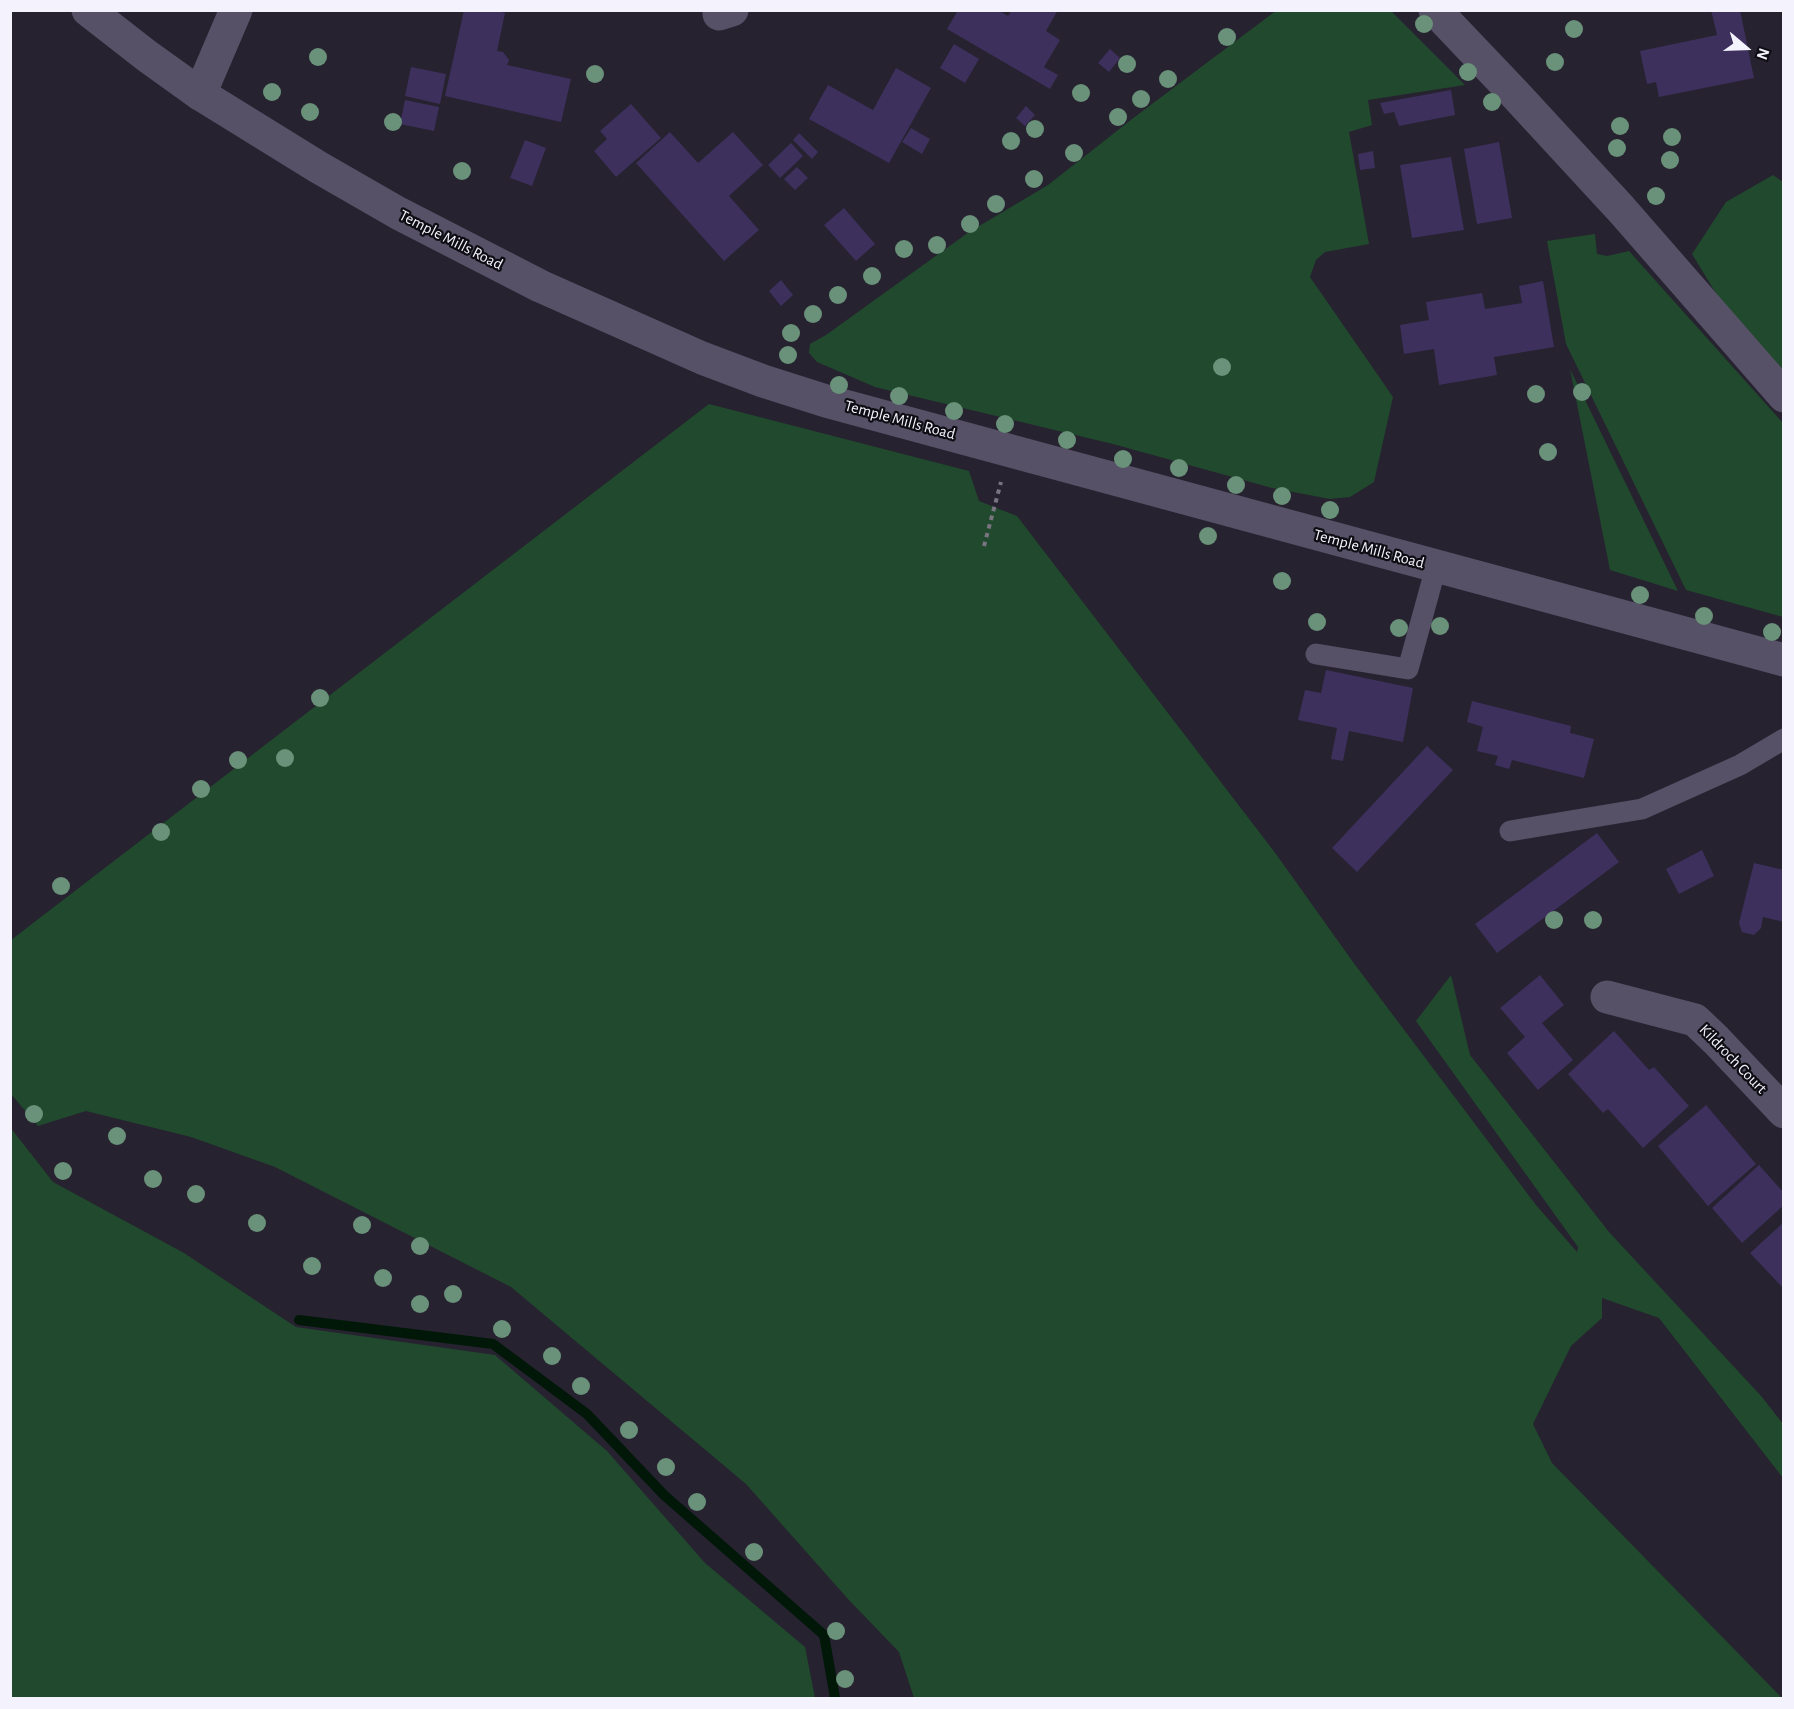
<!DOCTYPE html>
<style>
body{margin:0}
#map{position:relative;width:1794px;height:1709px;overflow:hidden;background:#262230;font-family:"Alegreya Sans",sans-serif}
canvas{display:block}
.frame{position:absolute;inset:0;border:12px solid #f4f2fc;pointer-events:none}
.north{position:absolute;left:1716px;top:18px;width:60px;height:60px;-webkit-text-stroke:4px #0e0d13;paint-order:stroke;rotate:109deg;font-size:16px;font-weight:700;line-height:24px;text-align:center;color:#f4f2fc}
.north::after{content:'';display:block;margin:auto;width:21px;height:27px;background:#f4f2fc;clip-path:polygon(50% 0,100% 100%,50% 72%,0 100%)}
</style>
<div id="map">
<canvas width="1794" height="1709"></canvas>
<div class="frame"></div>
<div class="north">N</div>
</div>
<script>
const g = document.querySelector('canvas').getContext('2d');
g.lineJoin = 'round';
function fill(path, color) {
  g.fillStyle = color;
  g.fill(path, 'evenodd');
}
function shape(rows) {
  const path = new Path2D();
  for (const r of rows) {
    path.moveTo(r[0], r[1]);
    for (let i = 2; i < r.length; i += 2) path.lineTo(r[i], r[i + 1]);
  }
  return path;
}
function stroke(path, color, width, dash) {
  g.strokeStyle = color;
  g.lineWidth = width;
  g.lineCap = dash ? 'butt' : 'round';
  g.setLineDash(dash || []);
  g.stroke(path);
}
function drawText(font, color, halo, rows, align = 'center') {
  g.font = font + ' "Alegreya Sans",sans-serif';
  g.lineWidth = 4.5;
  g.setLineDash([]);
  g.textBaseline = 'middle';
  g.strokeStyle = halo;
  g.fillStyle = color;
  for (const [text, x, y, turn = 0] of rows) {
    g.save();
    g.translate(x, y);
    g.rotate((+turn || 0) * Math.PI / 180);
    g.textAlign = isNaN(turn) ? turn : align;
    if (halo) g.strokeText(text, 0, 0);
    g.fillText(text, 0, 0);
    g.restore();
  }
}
fill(shape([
 [1277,10,1391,11,1465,85,1368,100,1372,125,1349,132,1369,244,1325,252,1316,260,1310,277,1393,397,1374,482,1350,497,1330,499,1272,488,1113,444,875,387,817,362,809,353,810,344,826,335,969,232,1048,185,1132,119],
 [1773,175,1783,182,1783,374,1748,346,1692,254,1726,202],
 [1595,234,1597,254,1607,256,1629,251,1783,423,1783,617,1686,590,1566,344,1547,241],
 [1570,369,1678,591,1610,570],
 [709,404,969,471,979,501,1017,516,1276,854,1353,962,1536,1205,1577,1252,1578,1247,1416,1021,1451,975,1470,1055,1609,1232,1762,1397,1783,1424,1783,1478,1659,1318,1602,1298,1602,1318,1571,1346,1533,1424,1552,1463,1782,1698,914,1698,899,1652,848,1599,746,1484,511,1287,275,1167,191,1137,86,1111,38,1126,11,1094,11,940],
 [10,1127,53,1182,184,1253,296,1327,495,1355,607,1451,705,1563,805,1647,815,1698,11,1698]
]), '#21492d');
stroke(shape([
 [299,1320,493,1344,587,1414,664,1495,824,1635,835,1698]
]), '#011808', 10);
fill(shape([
 [464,10,494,10,505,13,497,51,503,52,509,60,507,65,571,79,561,122,445,96],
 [958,10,998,10,1008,16,1012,10,1058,10,1046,31,1060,40,1044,67,1058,75,1050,89,947,29],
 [1711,10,1740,10,1754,78,1659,97,1656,82,1647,84,1640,51,1717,35],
 [954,44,979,59,965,83,940,68],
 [1110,49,1120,58,1109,72,1098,63],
 [411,67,446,74,440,104,405,96],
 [896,68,931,88,889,163,809,119,828,85,873,110],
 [1451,90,1455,115,1399,126,1394,112,1384,114,1380,103],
 [405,100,439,107,434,131,400,124],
 [631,104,661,138,616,177,594,151,607,139,600,131],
 [1026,106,1035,115,1025,126,1016,118],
 [911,128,930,139,922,154,902,142],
 [670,132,698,163,733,132,763,165,729,196,759,230,724,261,636,163],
 [799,133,818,152,812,159,793,140],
 [525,140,546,148,532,186,510,178],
 [1499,142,1512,218,1477,224,1464,149],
 [791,143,803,156,780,178,768,165],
 [1373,151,1375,168,1360,170,1358,154],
 [1451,157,1464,230,1412,238,1400,165],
 [797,167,808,178,795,190,784,179],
 [844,208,875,244,856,261,824,225],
 [781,280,793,295,781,306,769,291],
 [1543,281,1554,347,1494,357,1497,375,1439,385,1434,349,1404,354,1400,325,1429,320,1426,302,1482,293,1485,309,1522,303,1519,286],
 [1326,670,1413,688,1403,742,1349,731,1343,761,1331,759,1337,728,1298,720,1305,690,1321,693],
 [1472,701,1571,726,1570,733,1594,739,1584,778,1512,760,1509,769,1495,765,1498,756,1477,751,1483,727,1467,722],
 [1427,746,1453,770,1357,872,1332,848],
 [1597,833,1619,862,1497,953,1475,924],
 [1702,850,1714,876,1679,894,1666,869],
 [1754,863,1784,870,1784,922,1763,917,1761,928,1754,935,1742,932,1739,923],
 [1540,975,1564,1005,1542,1023,1573,1060,1538,1090,1507,1053,1525,1037,1500,1008],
 [1614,1031,1649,1070,1654,1067,1689,1106,1643,1148,1608,1109,1603,1113,1568,1074],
 [1706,1105,1756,1164,1708,1206,1658,1146],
 [1759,1165,1784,1193,1784,1205,1742,1243,1712,1208],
 [1784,1222,1784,1289,1750,1253]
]), '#3d305c');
stroke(shape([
 [984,546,1001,482]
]), '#787581', 4, [4.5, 4.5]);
stroke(shape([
 [1316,654,1408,669,1436,567],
 [1510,831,1642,809,1740,765,1784,739]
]), '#565166', 21);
stroke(shape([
 [1435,10,1514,93,1621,209,1784,396],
 [719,14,732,10],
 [200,94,236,10],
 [1607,997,1695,1020,1716,1040,1784,1112]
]), '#565166', 33);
stroke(shape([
 [88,10,147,56,200,94,318,167,398,213,540,286,702,358,763,381,826,401,1784,660]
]), '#565166', 33);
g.fillStyle = '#6a9179';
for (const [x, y] of [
 [1424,24],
 [1574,29],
 [1227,37],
 [318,57],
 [1555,62],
 [1127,64],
 [1468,72],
 [595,74],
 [1168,79],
 [272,92],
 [1081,93],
 [1141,99],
 [1492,102],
 [310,112],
 [1118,117],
 [393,122],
 [1620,126],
 [1035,129],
 [1672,137],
 [1011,141],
 [1617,148],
 [1074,153],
 [1670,160],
 [462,171],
 [1034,179],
 [1656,196],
 [996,204],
 [970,224],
 [937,245],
 [904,249],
 [872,276],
 [838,295],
 [813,314],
 [791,333],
 [788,355],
 [1222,367],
 [839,385],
 [1582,392],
 [1536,394],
 [899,396],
 [954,411],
 [1005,424],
 [1067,440],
 [1548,452],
 [1123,459],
 [1179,468],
 [1236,485],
 [1282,496],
 [1330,510],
 [1208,536],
 [1282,581],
 [1640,595],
 [1704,616],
 [1317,622],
 [1440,626],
 [1399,628],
 [1772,632],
 [320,698],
 [285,758],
 [238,760],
 [201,789],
 [161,832],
 [61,886],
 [1554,920],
 [1593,920],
 [34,1114],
 [117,1136],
 [63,1171],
 [153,1179],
 [196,1194],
 [257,1223],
 [362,1225],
 [420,1246],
 [312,1266],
 [383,1278],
 [453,1294],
 [420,1304],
 [502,1329],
 [552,1356],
 [581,1386],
 [629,1430],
 [666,1467],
 [697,1502],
 [754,1552],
 [836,1631],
 [845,1679]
]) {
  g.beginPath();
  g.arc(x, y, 9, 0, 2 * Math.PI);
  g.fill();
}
drawText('16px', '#f4f2fc', '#0e0d13', [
 ["Temple Mills Road",451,240,27],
 ["Temple Mills Road",900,420,15],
 ["Temple Mills Road",1369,549,15],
 ["Kildroch Court",1733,1059,46]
]);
</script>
